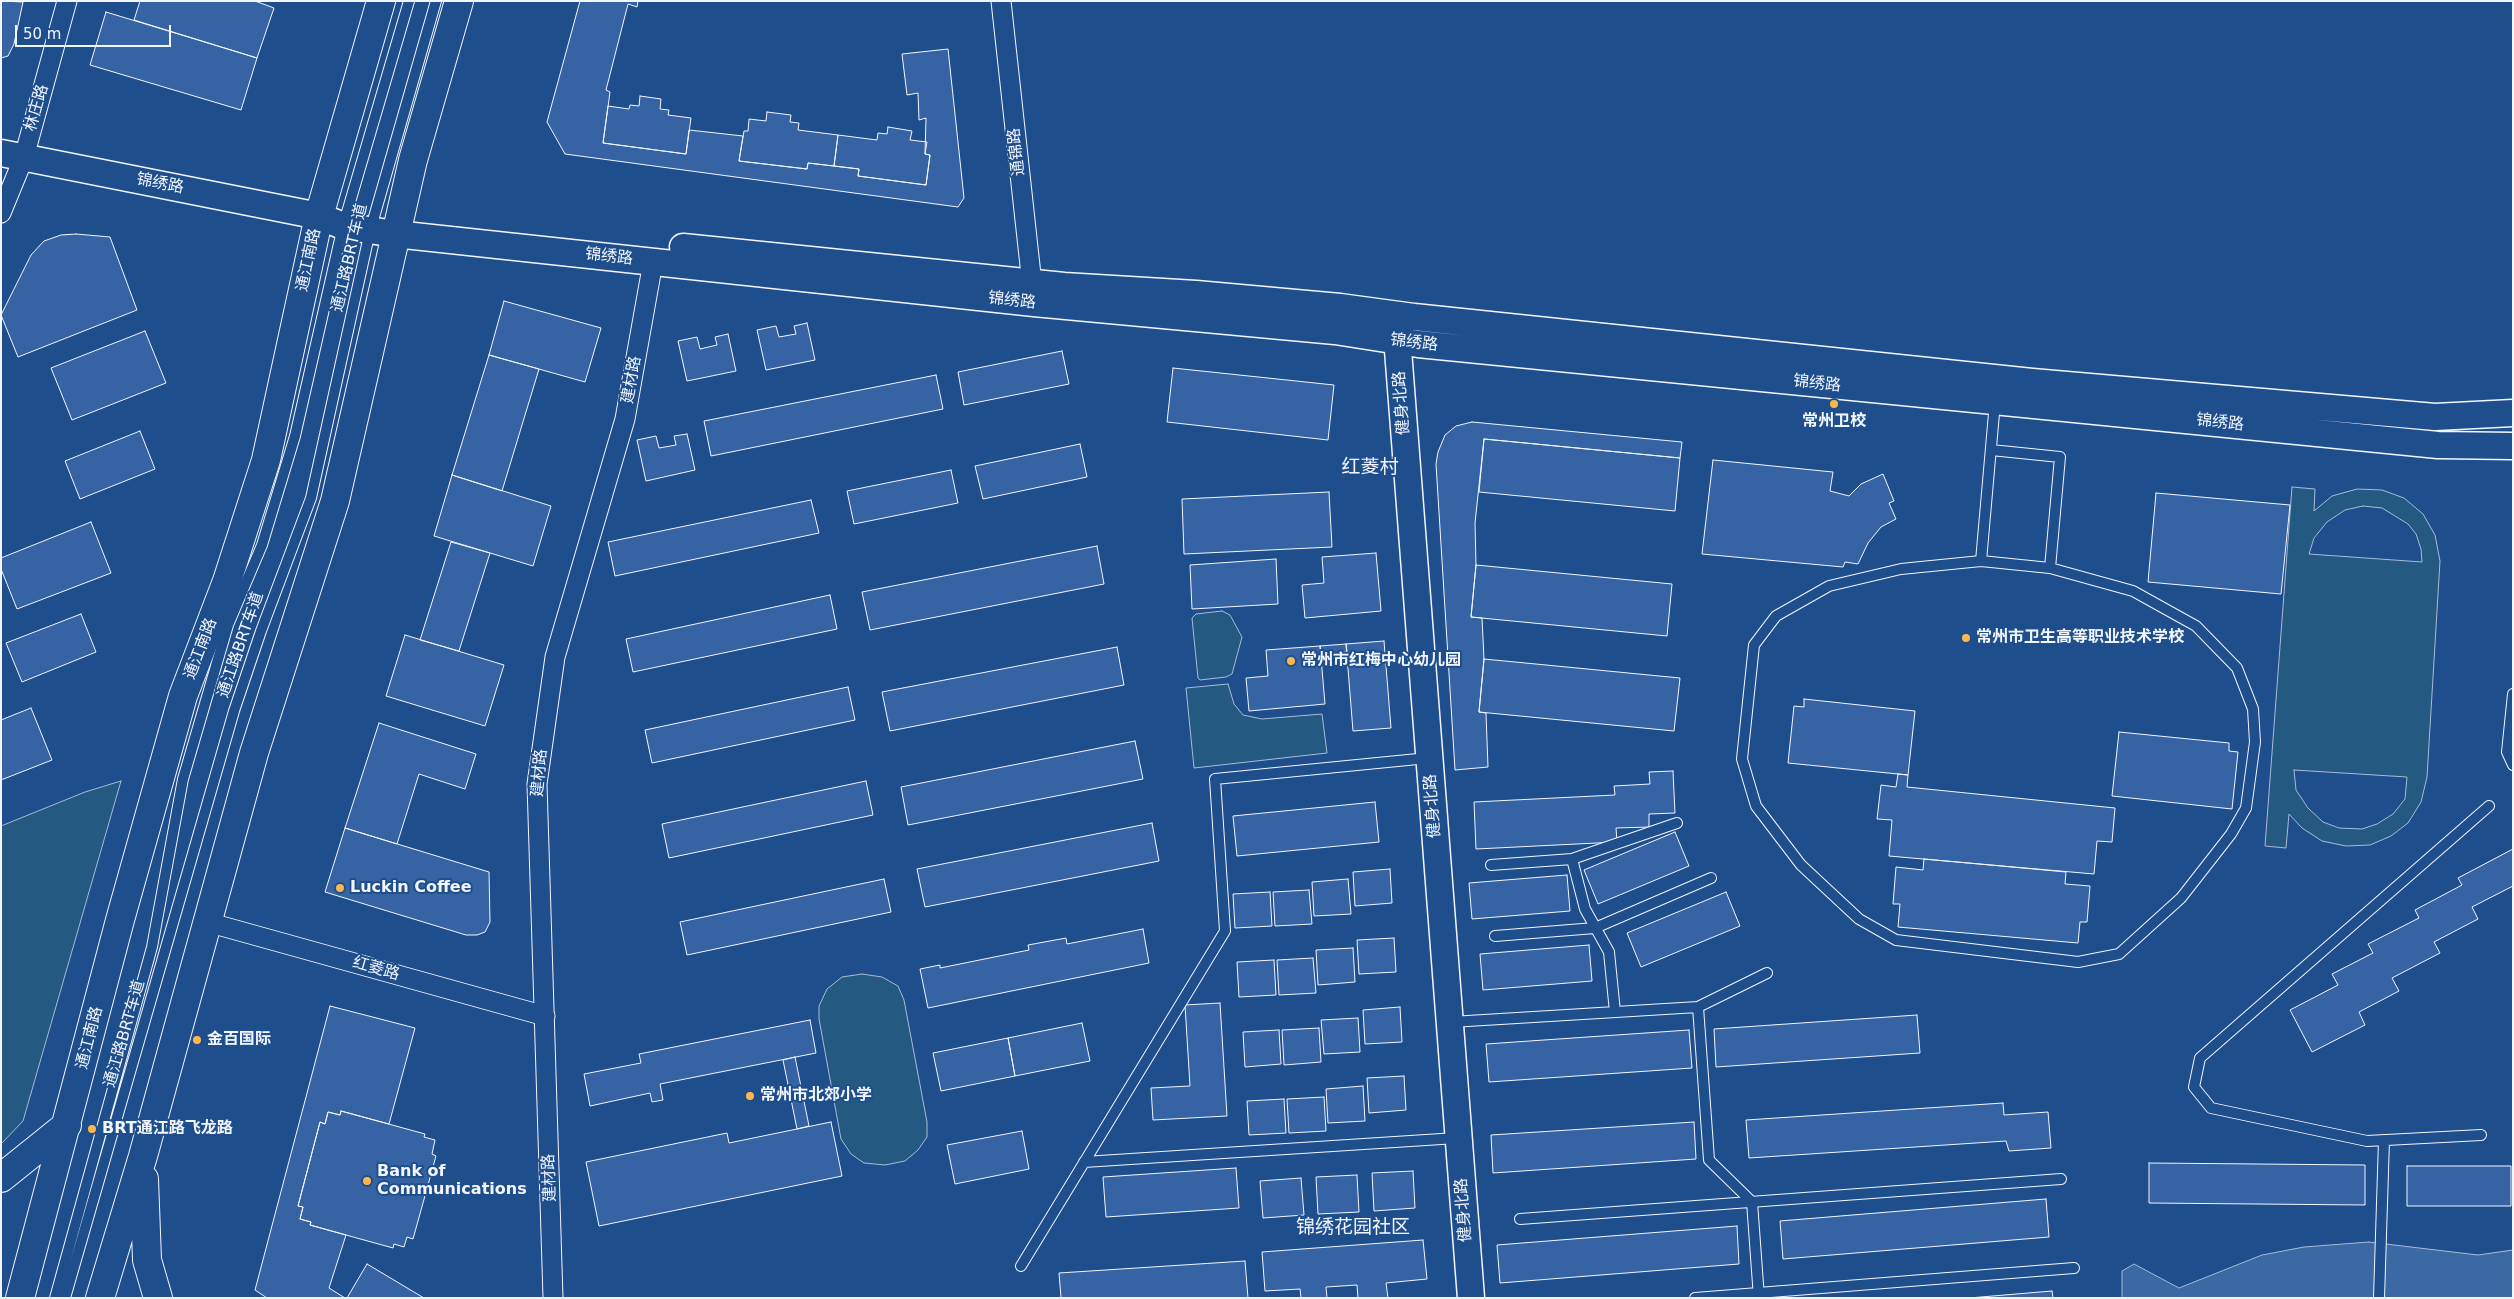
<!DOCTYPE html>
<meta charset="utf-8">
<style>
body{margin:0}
#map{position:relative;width:2514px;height:1299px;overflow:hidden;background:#1f4e8c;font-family:"DejaVu Sans",sans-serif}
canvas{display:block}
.frame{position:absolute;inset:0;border:2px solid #f2f6ff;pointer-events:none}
.scale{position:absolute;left:15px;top:25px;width:156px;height:22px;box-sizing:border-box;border:2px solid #f2f6ff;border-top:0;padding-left:6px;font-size:15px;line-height:18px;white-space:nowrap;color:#f2f6ff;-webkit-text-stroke:4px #1f4e8c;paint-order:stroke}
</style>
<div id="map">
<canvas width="2514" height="1299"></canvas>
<div class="frame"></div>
<div class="scale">50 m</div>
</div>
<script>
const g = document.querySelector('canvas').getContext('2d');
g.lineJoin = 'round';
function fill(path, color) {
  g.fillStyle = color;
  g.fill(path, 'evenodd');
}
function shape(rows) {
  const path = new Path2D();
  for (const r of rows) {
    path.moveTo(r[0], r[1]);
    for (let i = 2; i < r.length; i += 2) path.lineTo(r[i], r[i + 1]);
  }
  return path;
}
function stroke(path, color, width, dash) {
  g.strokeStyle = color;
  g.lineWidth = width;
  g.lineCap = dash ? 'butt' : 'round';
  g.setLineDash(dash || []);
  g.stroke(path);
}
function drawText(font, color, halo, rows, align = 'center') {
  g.font = font + ' "DejaVu Sans","Noto Sans SC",sans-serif';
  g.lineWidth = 4;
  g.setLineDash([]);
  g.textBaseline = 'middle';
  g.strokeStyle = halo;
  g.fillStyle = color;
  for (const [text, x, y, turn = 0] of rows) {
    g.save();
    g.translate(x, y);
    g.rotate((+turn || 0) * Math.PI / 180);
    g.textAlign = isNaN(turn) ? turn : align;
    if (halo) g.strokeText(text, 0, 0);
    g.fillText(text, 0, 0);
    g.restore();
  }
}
const green = shape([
 [2292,487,2315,489,2314,511,2332,496,2357,489,2382,490,2404,498,2423,514,2435,535,2440,561,2427,777,2421,802,2408,823,2391,836,2370,845,2346,846,2322,841,2302,828,2289,814,2286,848,2265,846,2292,487],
 [2363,506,2382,508,2408,524,2416,534,2421,549,2422,562,2309,554,2314,538,2327,522,2345,510,2363,506],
 [2294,770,2407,777,2405,799,2393,814,2377,824,2362,829,2339,828,2323,822,2308,808,2296,790,2294,770],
 [1222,611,1230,615,1242,637,1232,674,1226,677,1200,680,1198,678,1192,618,1196,614,1222,611],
 [1228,684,1234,704,1243,715,1262,719,1322,714,1327,753,1194,768,1186,688,1228,684],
 [121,781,23,1121,1,1144,1,826,85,792,121,781],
 [862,974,882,977,898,986,904,1000,927,1122,927,1137,918,1150,905,1161,885,1165,864,1163,851,1154,841,1139,819,1019,819,1006,827,989,842,977,862,974]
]);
fill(green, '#245a82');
stroke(green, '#a8bbd7', 1);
const water = shape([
 [2369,1242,2478,1255,2513,1250,2513,1298,2122,1298,2122,1271,2134,1264,2179,1288,2262,1255,2304,1247,2369,1242]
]);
fill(water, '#3b69a3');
stroke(water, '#a8bbd7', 1);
const building = shape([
 [1,1,23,2,14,44,8,56,1,58,1,1],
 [140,1,255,1,274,8,257,58,134,20,140,1],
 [580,1,638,1,637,7,628,4,606,90,610,92,603,143,686,154,689,130,743,136,739,161,807,169,808,163,859,169,858,176,926,185,930,155,925,154,926,118,919,120,918,93,907,95,902,54,948,49,964,198,958,207,565,154,547,122,580,1],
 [106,12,257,58,241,110,90,65,106,12],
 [640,96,661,99,660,109,669,110,668,115,691,118,686,154,603,143,608,106,629,109,630,105,639,106,640,96],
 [767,112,791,115,790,122,799,123,798,130,838,135,834,166,808,163,807,169,739,161,744,131,748,131,749,119,766,121,767,112],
 [888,127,912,131,910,140,927,142,925,154,930,155,926,185,858,176,859,169,834,166,838,135,877,140,878,133,887,134,888,127],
 [76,234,110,237,137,310,18,357,1,315,31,255,44,241,61,235,76,234],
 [504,301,601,328,585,382,489,355,504,301],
 [807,323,815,360,766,370,757,330,776,326,779,337,796,334,794,326,807,323],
 [145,331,166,383,72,420,51,368,145,331],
 [728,334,736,371,687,381,678,341,697,337,700,349,717,345,715,337,728,334],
 [1062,351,1069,384,964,405,958,372,1062,351],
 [489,355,539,369,502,491,452,475,489,355],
 [1173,368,1334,385,1328,440,1167,422,1173,368],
 [936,375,943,409,711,456,704,421,936,375],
 [1472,422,1682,442,1680,458,1484,439,1475,523,1476,565,1471,617,1482,618,1484,659,1479,712,1486,713,1488,767,1455,770,1436,464,1438,452,1445,435,1456,426,1472,422],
 [140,431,155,469,80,499,65,461,140,431],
 [687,434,695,470,646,481,637,440,656,436,659,448,676,445,674,436,687,434],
 [1484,439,1680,458,1675,511,1479,492,1484,439],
 [1080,444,1087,477,983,499,975,466,1080,444],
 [1713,460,1833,472,1830,491,1849,496,1861,484,1883,474,1894,501,1889,503,1896,519,1881,527,1868,543,1858,564,1845,562,1843,567,1702,554,1713,460],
 [951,470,958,503,854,524,847,491,951,470],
 [452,475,551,506,533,566,434,536,452,475],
 [1329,492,1332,547,1184,554,1182,499,1329,492],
 [2156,493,2290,505,2281,594,2148,582,2156,493],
 [811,500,819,533,615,576,608,542,811,500],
 [91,522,111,573,17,609,1,569,1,558,91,522],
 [451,542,490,553,459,651,420,640,451,542],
 [1097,546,1104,584,870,630,862,592,1097,546],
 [1376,553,1381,611,1305,618,1302,585,1324,583,1322,557,1376,553],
 [1276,559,1278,604,1192,609,1190,565,1276,559],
 [1476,565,1672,584,1667,636,1471,617,1476,565],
 [830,595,837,629,633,672,626,639,830,595],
 [81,614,96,652,22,682,6,643,81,614],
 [405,635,504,665,485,726,386,696,405,635],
 [1384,641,1391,728,1353,731,1346,644,1384,641],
 [1346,644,1347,652,1321,654,1320,646,1346,644],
 [1320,646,1325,704,1249,711,1246,678,1268,676,1266,650,1320,646],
 [1117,647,1124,685,890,731,882,692,1117,647],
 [1484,659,1680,678,1674,731,1479,712,1484,659],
 [848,687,855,720,652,763,645,730,848,687],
 [1804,699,1915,711,1908,775,1788,763,1794,706,1804,707,1804,699],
 [31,708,52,760,1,780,1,720,31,708],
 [379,723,476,754,465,789,419,774,397,844,345,828,379,723],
 [2119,732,2229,743,2229,751,2238,752,2232,809,2112,796,2119,732],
 [1135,741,1143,779,908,825,901,787,1135,741],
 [1673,771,1675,813,1649,814,1649,827,1616,828,1617,842,1476,849,1474,802,1615,795,1614,786,1650,784,1649,772,1673,771],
 [1898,774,1908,775,1907,787,2115,808,2112,842,2097,841,2094,874,1889,856,1892,820,1877,819,1881,785,1896,787,1898,774],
 [866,781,873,815,669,858,662,824,866,781],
 [1375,802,1379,842,1237,856,1233,816,1375,802],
 [1152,823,1159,861,925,907,917,869,1152,823],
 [345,828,489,872,490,922,485,932,477,935,466,935,325,892,345,828],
 [1675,832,1689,866,1598,904,1584,870,1675,832],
 [2513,849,2513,886,2472,907,2478,919,2434,942,2440,953,2392,978,2399,991,2359,1012,2365,1025,2312,1052,2290,1010,2338,985,2332,974,2373,953,2368,944,2419,918,2415,910,2462,885,2458,878,2513,849],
 [1924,859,2066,872,2065,884,2090,886,2087,922,2080,922,2078,943,1898,927,1900,904,1893,904,1896,867,1923,870,1924,859],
 [1390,869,1392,903,1355,906,1353,872,1390,869],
 [1567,875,1570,911,1472,919,1469,883,1567,875],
 [884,879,891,912,687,955,680,922,884,879],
 [1348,879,1351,914,1314,916,1312,882,1348,879],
 [1309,890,1312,924,1275,926,1273,892,1309,890],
 [1270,892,1272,926,1235,928,1233,894,1270,892],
 [1726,892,1740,926,1641,967,1627,933,1726,892],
 [1143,929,1149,963,928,1008,920,969,940,965,940,968,1029,950,1028,945,1066,938,1067,944,1143,929],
 [1394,938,1396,972,1359,974,1357,940,1394,938],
 [1589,945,1592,981,1483,990,1480,954,1589,945],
 [1353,948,1355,982,1318,985,1316,950,1353,948],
 [1313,958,1316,993,1279,995,1277,960,1313,958],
 [1274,960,1276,995,1239,997,1237,962,1274,960],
 [1220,1003,1227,1116,1153,1120,1151,1088,1190,1086,1185,1005,1220,1003],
 [330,1006,415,1028,389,1124,341,1111,340,1115,328,1112,325,1124,320,1122,298,1206,303,1207,300,1219,311,1222,310,1225,346,1235,329,1288,345,1298,267,1298,255,1290,330,1006],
 [1400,1007,1402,1042,1365,1044,1363,1010,1400,1007],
 [1917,1015,1920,1053,1716,1067,1714,1029,1917,1015],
 [1358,1018,1360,1052,1324,1054,1321,1020,1358,1018],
 [810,1020,816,1053,660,1084,663,1100,652,1102,650,1093,590,1106,584,1074,641,1063,639,1054,810,1020],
 [1082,1023,1090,1061,1015,1076,1008,1038,1082,1023],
 [1319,1028,1321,1062,1284,1065,1282,1030,1319,1028],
 [1279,1030,1281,1064,1245,1067,1243,1032,1279,1030],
 [1689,1030,1692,1068,1489,1082,1486,1044,1689,1030],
 [1008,1038,1015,1076,941,1091,933,1053,1008,1038],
 [795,1057,809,1126,797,1129,783,1060,795,1057],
 [1404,1076,1406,1110,1369,1113,1367,1078,1404,1076],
 [1363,1086,1365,1121,1328,1123,1326,1089,1363,1086],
 [1324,1097,1326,1131,1289,1133,1287,1099,1324,1097],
 [1284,1099,1286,1133,1249,1135,1247,1101,1284,1099],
 [2003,1103,2004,1115,2048,1112,2051,1148,2009,1151,2006,1141,1749,1158,1746,1120,2003,1103],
 [341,1111,425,1134,424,1137,435,1140,432,1154,436,1156,413,1239,407,1237,404,1247,394,1244,393,1248,346,1235,310,1225,311,1222,300,1219,303,1207,298,1206,320,1122,325,1124,328,1112,340,1115,341,1111],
 [831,1122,842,1176,599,1226,586,1162,727,1133,729,1143,831,1122],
 [1694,1122,1696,1159,1493,1173,1491,1135,1694,1122],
 [1022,1131,1029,1169,955,1184,947,1145,1022,1131],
 [2149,1163,2365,1165,2365,1205,2149,1203,2149,1163],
 [2407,1166,2511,1166,2511,1206,2407,1206,2407,1166],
 [1236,1168,1239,1208,1106,1217,1103,1177,1236,1168],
 [1413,1171,1415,1208,1374,1211,1372,1173,1413,1171],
 [1357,1175,1359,1212,1318,1214,1316,1177,1357,1175],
 [1301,1178,1304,1215,1263,1218,1260,1181,1301,1178],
 [2046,1199,2049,1237,1783,1259,1780,1221,2046,1199],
 [1737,1226,1739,1264,1500,1283,1497,1245,1737,1226],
 [1423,1240,1427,1279,1386,1283,1388,1298,1358,1298,1357,1285,1326,1287,1327,1298,1301,1298,1300,1289,1265,1291,1262,1252,1423,1240],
 [1245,1261,1248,1298,1061,1298,1059,1273,1245,1261],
 [367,1264,424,1298,347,1298,367,1264],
 [2052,1291,2053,1298,1969,1298,2052,1291]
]);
fill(building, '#3563a3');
stroke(building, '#f2f6ff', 1);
const lane = shape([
 [1991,450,2060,457,2050,568,1981,561,1995,402],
 [1981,561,1901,569,1829,586,1776,616,1754,645,1742,759,1756,806,1801,865,1859,919,1896,940,2078,962,2119,954,2181,898,2231,834,2246,808,2255,742,2253,709,2237,668,2196,626,2133,591,2050,568],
 [2513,694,2507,752,2513,765],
 [1572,859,1585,909,1609,952,1615,1012],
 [1491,865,1572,859,1677,823],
 [1495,936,1595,928,1711,878],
 [1698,1007,1709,1160,1752,1202,1759,1298],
 [1451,1022,1698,1007,1767,973],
 [2481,1135,2367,1141,2211,1108,2194,1087,2200,1058,2489,806],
 [1084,1162,1457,1138],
 [1520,1219,2061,1179],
 [1021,1266,1225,931,1215,779,1428,758],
 [55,1298,152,947,183,779,228,625,262,545,295,436,343,226,409,1],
 [65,1298,234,711,261,631,311,498,370,231,436,1],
 [1695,1298,2074,1268],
 [2379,1298,2384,1140]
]);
const street = shape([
 [1001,1,1033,293],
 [1,213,24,157,67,1],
 [207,922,545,1016],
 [553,1298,537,784,555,657,625,419,653,262]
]);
const secondary = shape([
 [1,153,319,216,343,226,395,234,1034,303,1335,331,1418,344,2438,445,2513,446],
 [683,247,1064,286,1196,294,1340,307,1414,317,2032,382,2435,417,2513,413],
 [1396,324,1471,1298]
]);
const primary = shape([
 [1,1178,67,1125],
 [144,1179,147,1260,158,1298],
 [20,1298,120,920,183,696,227,581,266,460,319,216,381,1],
 [100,1298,143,1156,254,753,335,501,413,160,459,1]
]);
stroke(lane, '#f2f6ff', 12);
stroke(street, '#f2f6ff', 21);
stroke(secondary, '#f2f6ff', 29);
stroke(primary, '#f2f6ff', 30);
stroke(lane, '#1f4e8c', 10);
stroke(street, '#1f4e8c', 19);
stroke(secondary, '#1f4e8c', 26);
stroke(primary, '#1f4e8c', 28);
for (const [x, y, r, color] of [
 [1834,404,5,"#ffb74d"],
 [1966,638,5,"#ffb74d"],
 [1291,661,5,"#ffb74d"],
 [340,888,5,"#ffb74d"],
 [197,1040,5,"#ffb74d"],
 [750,1096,5,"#ffb74d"],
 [92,1129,5,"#ffb74d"],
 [367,1181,5,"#ffb74d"]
]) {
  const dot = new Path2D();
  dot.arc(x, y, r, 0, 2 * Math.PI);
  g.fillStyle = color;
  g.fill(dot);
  stroke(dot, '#1f4e8c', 2);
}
drawText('16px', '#f2f6ff', '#1f4e8c', [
 ["林庄路",37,108,-74],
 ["通锦路",1017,152,-96],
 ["锦绣路",160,184,11],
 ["锦绣路",609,257,6],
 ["通江路BRT车道",350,258,-77],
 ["通江南路",309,260,-78],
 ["锦绣路",1012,301,6],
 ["锦绣路",1414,343,7],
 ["建材路",632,380,-80],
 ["锦绣路",1817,384,6],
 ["健身北路",1402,403,-94],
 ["锦绣路",2220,423,6],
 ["通江路BRT车道",241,645,-71],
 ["通江南路",201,649,-69],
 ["建材路",540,773,-85],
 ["健身北路",1433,806,-94],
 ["红菱路",376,969,16],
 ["通江路BRT车道",125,1034,-74],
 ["通江南路",90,1038,-76],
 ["建材路",550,1178,-92],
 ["健身北路",1464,1210,-94]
]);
drawText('bold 16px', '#f2f6ff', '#1f4e8c', [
 ["常州卫校",1834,422,"center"],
 ["常州市卫生高等职业技术学校",1976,638],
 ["常州市红梅中心幼儿园",1301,661],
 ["Luckin Coffee",350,888],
 ["金百国际",207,1040],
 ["常州市北郊小学",760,1096],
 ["BRT通江路飞龙路",102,1129],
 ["Bank of",377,1172],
 ["Communications",377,1190]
], 'left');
drawText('19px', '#f2f6ff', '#1f4e8c', [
 ["红菱村",1370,468],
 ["锦绣花园社区",1353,1228]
]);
</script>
